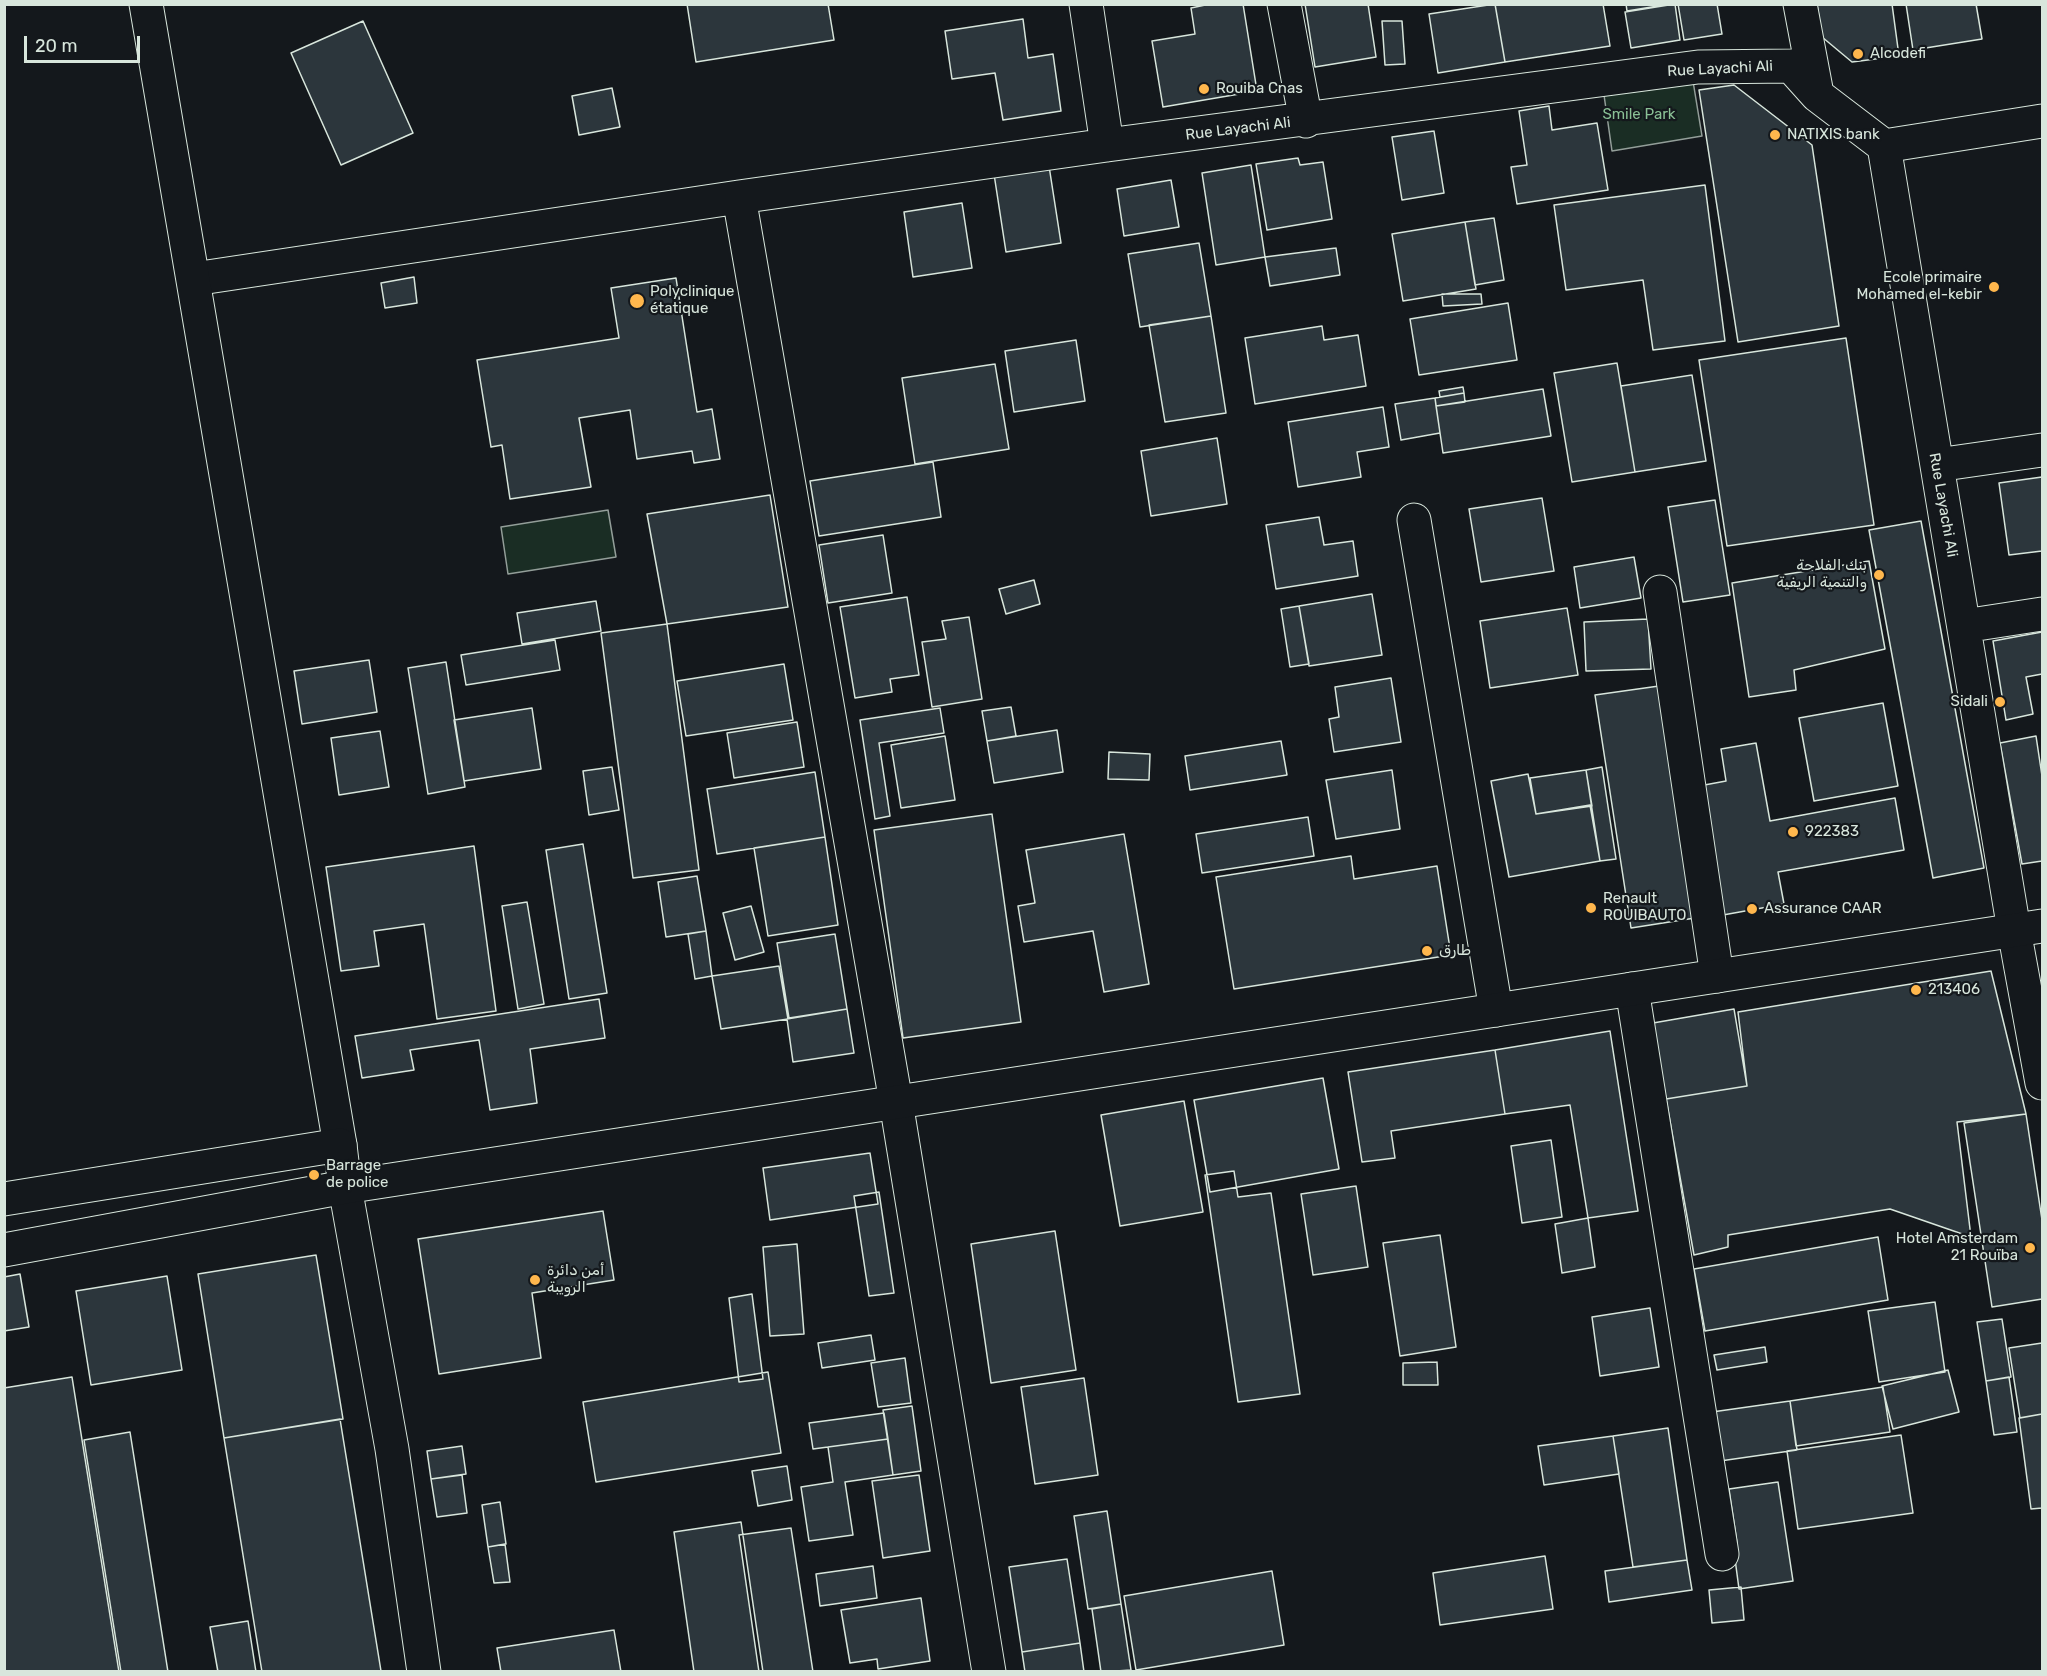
<!DOCTYPE html>
<meta charset="utf-8">
<style>
body{margin:0}
#map{position:relative;width:2047px;height:1676px;overflow:hidden;background:#14181c;font-family:Rubik,sans-serif}
canvas{display:block}
.frame{position:absolute;inset:0;border:6px solid #d8e6dc;pointer-events:none}
.scale{position:absolute;left:24px;top:36px;width:116px;height:27px;box-sizing:border-box;border:3px solid #d8e6dc;border-top:0;padding-left:8px;font-size:18px;line-height:21px;white-space:nowrap;color:#d8e6dc;-webkit-text-stroke:4px #14181c;paint-order:stroke}
</style>
<div id="map">
<canvas width="2047" height="1676"></canvas>
<div class="frame"></div>
<div class="scale">20 m</div>
</div>
<script>
const g = document.querySelector('canvas').getContext('2d');
g.lineJoin = 'round';
function fill(path, color) {
  g.fillStyle = color;
  g.fill(path, 'evenodd');
}
function shape(rows) {
  const path = new Path2D();
  for (const r of rows) {
    path.moveTo(r[0], r[1]);
    for (let i = 2; i < r.length; i += 2) path.lineTo(r[i], r[i + 1]);
  }
  return path;
}
function stroke(path, color, width, dash) {
  g.strokeStyle = color;
  g.lineWidth = width;
  g.lineCap = dash ? 'butt' : 'round';
  g.setLineDash(dash || []);
  g.stroke(path);
}
function drawText(font, color, halo, rows, align = 'center') {
  g.font = font + ' Rubik,"Noto Sans Arabic",sans-serif';
  g.lineWidth = 4.5;
  g.setLineDash([]);
  g.textBaseline = 'middle';
  g.strokeStyle = halo;
  g.fillStyle = color;
  for (const [text, x, y, turn = 0] of rows) {
    g.save();
    g.translate(x, y);
    g.rotate((+turn || 0) * Math.PI / 180);
    g.textAlign = isNaN(turn) ? turn : align;
    if (halo) g.strokeText(text, 0, 0);
    g.fillText(text, 0, 0);
    g.restore();
  }
}
const green = shape([
 [1692,75,1702,136,1612,151,1603,88,1692,75],
 [608,510,616,557,508,574,501,527,608,510]
]);
fill(green, '#1a2d24');
stroke(green, '#939e99', 1.5);
const building = shape([
 [687,4,828,4,834,40,696,62,687,4],
 [1210,4,1243,4,1257,91,1163,107,1152,41,1195,34,1191,8,1210,4],
 [1305,4,1368,4,1376,57,1315,67,1305,4],
 [1495,4,1505,62,1438,73,1429,14,1495,4],
 [1495,4,1603,4,1610,46,1505,62,1495,4],
 [1626,4,1670,4,1627,11,1626,4],
 [1675,4,1680,40,1631,48,1625,12,1675,4],
 [1678,4,1717,4,1722,34,1684,40,1678,4],
 [1817,4,1892,4,1899,56,1852,62,1822,37,1817,4],
 [1906,4,1976,4,1982,39,1913,50,1906,4],
 [1023,19,1028,58,1053,54,1061,111,1003,120,995,73,952,79,945,31,1023,19],
 [363,21,413,133,341,165,291,53,363,21],
 [1382,21,1402,21,1405,64,1385,65,1382,21],
 [1734,85,1812,145,1839,326,1738,342,1699,90,1734,85],
 [612,88,620,127,579,135,572,96,612,88],
 [1549,106,1552,130,1597,123,1608,190,1517,204,1511,167,1527,165,1519,111,1549,106],
 [1434,131,1444,193,1402,200,1392,137,1434,131],
 [1298,158,1300,165,1323,162,1332,219,1267,230,1256,164,1298,158],
 [1251,165,1265,257,1216,265,1202,173,1251,165],
 [1049,166,1061,243,1006,252,994,174,1049,166],
 [1171,180,1179,227,1124,236,1117,189,1171,180],
 [1705,185,1725,341,1653,350,1643,280,1566,290,1554,205,1705,185],
 [962,203,972,268,913,277,904,212,962,203],
 [1494,218,1504,280,1475,285,1465,222,1494,218],
 [1465,222,1476,289,1403,301,1392,234,1465,222],
 [1199,243,1211,316,1140,327,1128,254,1199,243],
 [1336,248,1340,275,1270,286,1265,257,1336,248],
 [414,277,417,303,385,308,381,283,414,277],
 [676,278,697,412,712,409,720,459,694,463,692,451,637,459,630,410,579,418,591,487,510,499,502,445,491,447,477,360,619,338,611,288,676,278],
 [1442,294,1481,294,1482,304,1443,306,1442,294],
 [1508,303,1517,360,1419,375,1410,319,1508,303],
 [1211,316,1226,413,1165,422,1149,325,1211,316],
 [1322,326,1324,340,1358,335,1366,386,1255,404,1245,338,1322,326],
 [1846,338,1874,525,1727,546,1699,360,1846,338],
 [1076,340,1085,401,1014,412,1005,351,1076,340],
 [1617,363,1635,472,1572,482,1554,373,1617,363],
 [995,364,1009,449,915,464,902,378,995,364],
 [1692,375,1706,461,1635,472,1621,386,1692,375],
 [1463,387,1464,393,1440,397,1439,391,1463,387],
 [1543,389,1551,436,1443,453,1436,406,1543,389],
 [1464,393,1465,402,1436,406,1435,398,1464,393],
 [1435,398,1440,433,1401,440,1395,404,1435,398],
 [1383,407,1389,447,1357,452,1361,477,1298,487,1288,422,1383,407],
 [1217,438,1227,504,1151,516,1141,451,1217,438],
 [933,462,941,517,819,536,810,481,933,462],
 [2042,477,2042,551,2009,555,1999,483,2042,477],
 [770,495,788,607,667,624,647,514,770,495],
 [1542,498,1554,571,1481,582,1469,509,1542,498],
 [1715,500,1730,595,1683,602,1668,507,1715,500],
 [1319,517,1324,545,1353,541,1358,576,1276,589,1266,525,1319,517],
 [1921,521,1984,868,1933,878,1869,530,1921,521],
 [883,535,892,593,828,603,819,545,883,535],
 [1634,557,1641,598,1580,608,1574,567,1634,557],
 [1869,561,1885,649,1794,670,1796,690,1749,697,1732,583,1869,561],
 [1034,580,1040,604,1006,614,999,589,1034,580],
 [1372,594,1382,655,1309,666,1299,606,1372,594],
 [907,597,919,675,890,679,892,692,855,698,840,607,907,597],
 [596,601,601,631,522,644,517,613,596,601],
 [1299,606,1309,664,1290,667,1281,609,1299,606],
 [1567,608,1578,675,1490,688,1480,621,1567,608],
 [969,617,982,699,932,707,922,642,946,639,942,621,969,617],
 [1648,619,1651,669,1586,671,1584,622,1648,619],
 [667,624,699,870,633,878,601,633,667,624],
 [2042,632,2042,674,2026,677,2033,714,2006,720,1993,641,2042,632],
 [555,640,560,670,466,685,461,655,555,640],
 [369,660,377,712,302,724,294,671,369,660],
 [446,662,465,787,428,794,408,668,446,662],
 [784,664,793,720,686,736,677,681,784,664],
 [1391,678,1401,742,1334,752,1329,719,1339,717,1335,687,1391,678],
 [1659,686,1695,918,1631,928,1595,695,1659,686],
 [1883,703,1898,786,1814,801,1799,718,1883,703],
 [1011,707,1016,736,987,741,982,711,1011,707],
 [532,708,541,769,464,781,454,720,532,708],
 [940,708,944,733,879,743,890,816,875,819,860,720,940,708],
 [797,722,804,767,734,778,727,733,797,722],
 [1057,730,1063,772,994,783,987,741,1057,730],
 [380,731,389,787,339,795,331,738,380,731],
 [945,736,955,800,901,808,891,745,945,736],
 [2036,736,2042,776,2042,861,2022,864,2000,743,2036,736],
 [1281,741,1287,775,1190,790,1185,756,1281,741],
 [1756,743,1770,821,1895,798,1904,850,1778,872,1784,904,1723,915,1699,786,1726,781,1721,749,1756,743],
 [1109,752,1150,754,1149,780,1108,779,1109,752],
 [612,767,619,810,589,815,583,771,612,767],
 [1602,767,1616,859,1600,861,1586,770,1602,767],
 [1392,770,1400,829,1336,839,1326,780,1392,770],
 [1586,770,1592,806,1536,814,1530,778,1586,770],
 [815,772,825,837,717,854,707,789,815,772],
 [1528,774,1536,814,1590,805,1600,861,1509,877,1491,781,1528,774],
 [992,814,1021,1022,903,1038,874,830,992,814],
 [1308,817,1314,856,1202,873,1196,834,1308,817],
 [1124,834,1149,984,1104,992,1093,931,1024,942,1018,906,1035,903,1026,850,1124,834],
 [825,837,838,925,768,936,754,848,825,837],
 [583,844,607,993,569,999,546,850,583,844],
 [474,846,496,1011,437,1019,424,924,374,931,379,966,341,971,326,867,474,846],
 [1351,856,1354,879,1437,866,1451,955,1234,989,1216,877,1351,856],
 [697,876,706,931,666,937,658,882,697,876],
 [527,902,544,1004,518,1009,502,906,527,902],
 [751,906,764,952,735,960,723,913,751,906],
 [706,931,712,976,695,979,688,934,706,931],
 [835,934,847,1009,789,1018,777,943,835,934],
 [779,966,788,1019,721,1029,712,976,779,966],
 [1991,971,2026,1114,1957,1122,1971,1237,1890,1209,1728,1235,1728,1247,1694,1255,1666,1099,1747,1086,1738,1012,1991,971],
 [599,999,605,1038,530,1049,537,1103,490,1110,479,1040,410,1050,414,1070,362,1078,355,1036,599,999],
 [847,1009,854,1053,793,1062,787,1019,847,1009],
 [1734,1009,1747,1086,1666,1099,1653,1023,1734,1009],
 [1610,1031,1638,1211,1588,1218,1570,1105,1505,1114,1495,1050,1610,1031],
 [1495,1050,1505,1114,1391,1131,1395,1158,1362,1162,1348,1072,1495,1050],
 [1323,1078,1339,1169,1210,1192,1194,1100,1323,1078],
 [1184,1101,1203,1212,1120,1226,1101,1115,1184,1101],
 [2026,1114,2042,1220,2042,1299,1992,1307,1964,1123,2026,1114],
 [1551,1140,1562,1217,1522,1223,1511,1146,1551,1140],
 [870,1153,878,1204,770,1220,763,1168,870,1153],
 [1234,1171,1238,1197,1271,1193,1300,1394,1238,1402,1205,1175,1234,1171],
 [1356,1186,1368,1267,1313,1275,1301,1194,1356,1186],
 [879,1192,894,1293,869,1296,854,1196,879,1192],
 [603,1211,614,1280,532,1293,541,1358,439,1374,418,1239,603,1211],
 [1588,1218,1595,1267,1562,1273,1555,1224,1588,1218],
 [1055,1231,1076,1370,991,1383,971,1244,1055,1231],
 [1440,1235,1456,1347,1400,1356,1383,1243,1440,1235],
 [1878,1237,1888,1300,1705,1331,1694,1269,1878,1237],
 [797,1244,804,1334,770,1336,763,1247,797,1244],
 [316,1255,343,1419,224,1438,198,1274,316,1255],
 [20,1274,29,1327,4,1331,4,1277,20,1274],
 [167,1276,182,1370,91,1385,76,1291,167,1276],
 [752,1294,763,1379,739,1382,729,1298,752,1294],
 [1935,1302,1945,1372,1879,1382,1868,1311,1935,1302],
 [1650,1308,1659,1367,1600,1376,1592,1317,1650,1308],
 [2002,1319,2011,1377,1986,1381,1977,1322,2002,1319],
 [871,1335,875,1360,822,1368,818,1343,871,1335],
 [2042,1343,2042,1414,2020,1418,2009,1348,2042,1343],
 [1765,1347,1767,1362,1717,1370,1714,1355,1765,1347],
 [905,1358,911,1403,878,1407,871,1363,905,1358],
 [1437,1362,1438,1385,1403,1385,1403,1363,1437,1362],
 [1948,1370,1959,1412,1893,1429,1882,1386,1948,1370],
 [768,1372,781,1453,596,1482,583,1402,768,1372],
 [72,1377,119,1672,4,1672,4,1388,72,1377],
 [2009,1377,2017,1432,1994,1435,1986,1381,2009,1377],
 [1084,1378,1098,1475,1035,1484,1021,1387,1084,1378],
 [1883,1387,1890,1432,1796,1446,1790,1401,1883,1387],
 [1790,1401,1797,1450,1720,1461,1712,1412,1790,1401],
 [912,1406,921,1471,893,1475,883,1410,912,1406],
 [884,1413,888,1439,813,1449,809,1423,884,1413],
 [2042,1414,2042,1508,2031,1509,2019,1418,2042,1414],
 [340,1419,381,1671,262,1672,224,1438,340,1419],
 [1668,1428,1687,1560,1633,1567,1613,1436,1668,1428],
 [130,1432,168,1672,121,1672,84,1440,130,1432],
 [1901,1435,1913,1513,1798,1529,1787,1451,1901,1435],
 [1613,1436,1619,1474,1544,1485,1538,1446,1613,1436],
 [888,1439,893,1475,845,1482,853,1535,809,1541,801,1487,833,1482,828,1447,888,1439],
 [462,1446,466,1474,431,1479,427,1451,462,1446],
 [787,1466,792,1500,758,1506,752,1471,787,1466],
 [462,1475,467,1513,437,1517,431,1479,462,1475],
 [919,1475,930,1551,883,1558,872,1481,919,1475],
 [1778,1482,1793,1581,1739,1589,1733,1544,1737,1543,1729,1489,1778,1482],
 [500,1502,506,1544,488,1547,482,1505,500,1502],
 [1107,1511,1121,1604,1088,1609,1074,1516,1107,1511],
 [741,1522,763,1672,694,1672,674,1532,741,1522],
 [791,1528,813,1672,759,1672,739,1535,791,1528],
 [505,1544,510,1582,494,1583,488,1547,505,1544],
 [1545,1556,1553,1609,1440,1625,1433,1573,1545,1556],
 [1067,1559,1080,1643,1022,1652,1009,1567,1067,1559],
 [1687,1560,1692,1590,1609,1602,1605,1571,1687,1560],
 [873,1566,877,1598,820,1606,816,1574,873,1566],
 [1272,1571,1284,1645,1136,1670,1124,1596,1272,1571],
 [1741,1587,1744,1620,1712,1623,1709,1590,1741,1587],
 [921,1598,930,1661,878,1669,877,1659,850,1663,841,1610,921,1598],
 [1121,1604,1131,1670,1101,1672,1092,1609,1121,1604],
 [248,1621,256,1672,218,1672,210,1627,248,1621],
 [614,1630,621,1672,501,1672,497,1648,614,1630],
 [1080,1643,1084,1672,1025,1672,1022,1652,1080,1643]
]);
fill(building, '#2c363c');
stroke(building, '#d8e6dc', 1.5);
const minor = shape([
 [1086,4,1107,145],
 [1284,4,1306,121],
 [1800,4,1817,94],
 [1884,146,2042,121],
 [739,197,896,1102,989,1672],
 [194,279,739,197,1107,145,1698,67,1791,66,1817,95,1884,146,2014,930,2042,1083],
 [1937,465,2042,450],
 [1414,520,1496,1010],
 [1660,592,1717,976],
 [1964,626,2042,614],
 [1632,989,1722,1554]
]);
const secondary = shape([
 [146,4,340,1145,345,1187,392,1449,424,1672]
]);
const trunk = shape([
 [4,1199,340,1145],
 [4,1250,345,1187,2042,926]
]);
stroke(minor, '#d8e6dc', 35);
stroke(secondary, '#d8e6dc', 35);
stroke(trunk, '#d8e6dc', 35);
stroke(minor, '#14181c', 33);
stroke(secondary, '#14181c', 33);
stroke(trunk, '#14181c', 33);
for (const [x, y, r, color] of [
 [1858,54,6,"#ffb74d"],
 [1204,89,6,"#ffb74d"],
 [1775,135,6,"#ffb74d"],
 [1994,287,6,"#ffb74d"],
 [637,301,8,"#ffb74d"],
 [1879,575,6,"#ffb74d"],
 [2000,702,6,"#ffb74d"],
 [1793,832,6,"#ffb74d"],
 [1591,908,6,"#ffb74d"],
 [1752,909,6,"#ffb74d"],
 [1427,951,6,"#ffb74d"],
 [1916,990,6,"#ffb74d"],
 [314,1175,6,"#ffb74d"],
 [2030,1248,6,"#ffb74d"],
 [535,1280,6,"#ffb74d"]
]) {
  const dot = new Path2D();
  dot.arc(x, y, r, 0, 2 * Math.PI);
  g.fillStyle = color;
  g.fill(dot);
  stroke(dot, '#14181c', 2);
}
drawText('15px', '#d8e6dc', '#14181c', [
 ["Alcodefi",1870,54],
 ["Rouiba Cnas",1216,89],
 ["NATIXIS bank",1787,135],
 ["Ecole primaire",1982,278,"right"],
 ["Mohamed el-kebir",1982,295,"right"],
 ["Polyclinique",650,292],
 ["étatique",650,309],
 ["بنك الفلاحة",1867,566,"right"],
 ["والتنمية الريفية",1867,583,"right"],
 ["Sidali",1988,702,"right"],
 ["922383",1805,832],
 ["Renault",1603,899],
 ["ROUIBAUTO",1603,916],
 ["Assurance CAAR",1764,909],
 ["طارق",1439,951],
 ["213406",1928,990],
 ["Barrage",326,1166],
 ["de police",326,1183],
 ["Hotel Amsterdam",2018,1239,"right"],
 ["21 Rouïba",2018,1256,"right"],
 ["أمن دائرة",547,1271],
 ["الرويبة",547,1288]
], 'left');
drawText('15px', '#d8e6dc', '#14181c', [
 ["Rue Layachi Ali",1720,69,-3],
 ["Rue Layachi Ali",1238,129,-7],
 ["Rue Layachi Ali",1943,505,80]
]);
drawText('15px', '#8ac095', '#14181c', [
 ["Smile Park",1639,115]
]);
</script>
